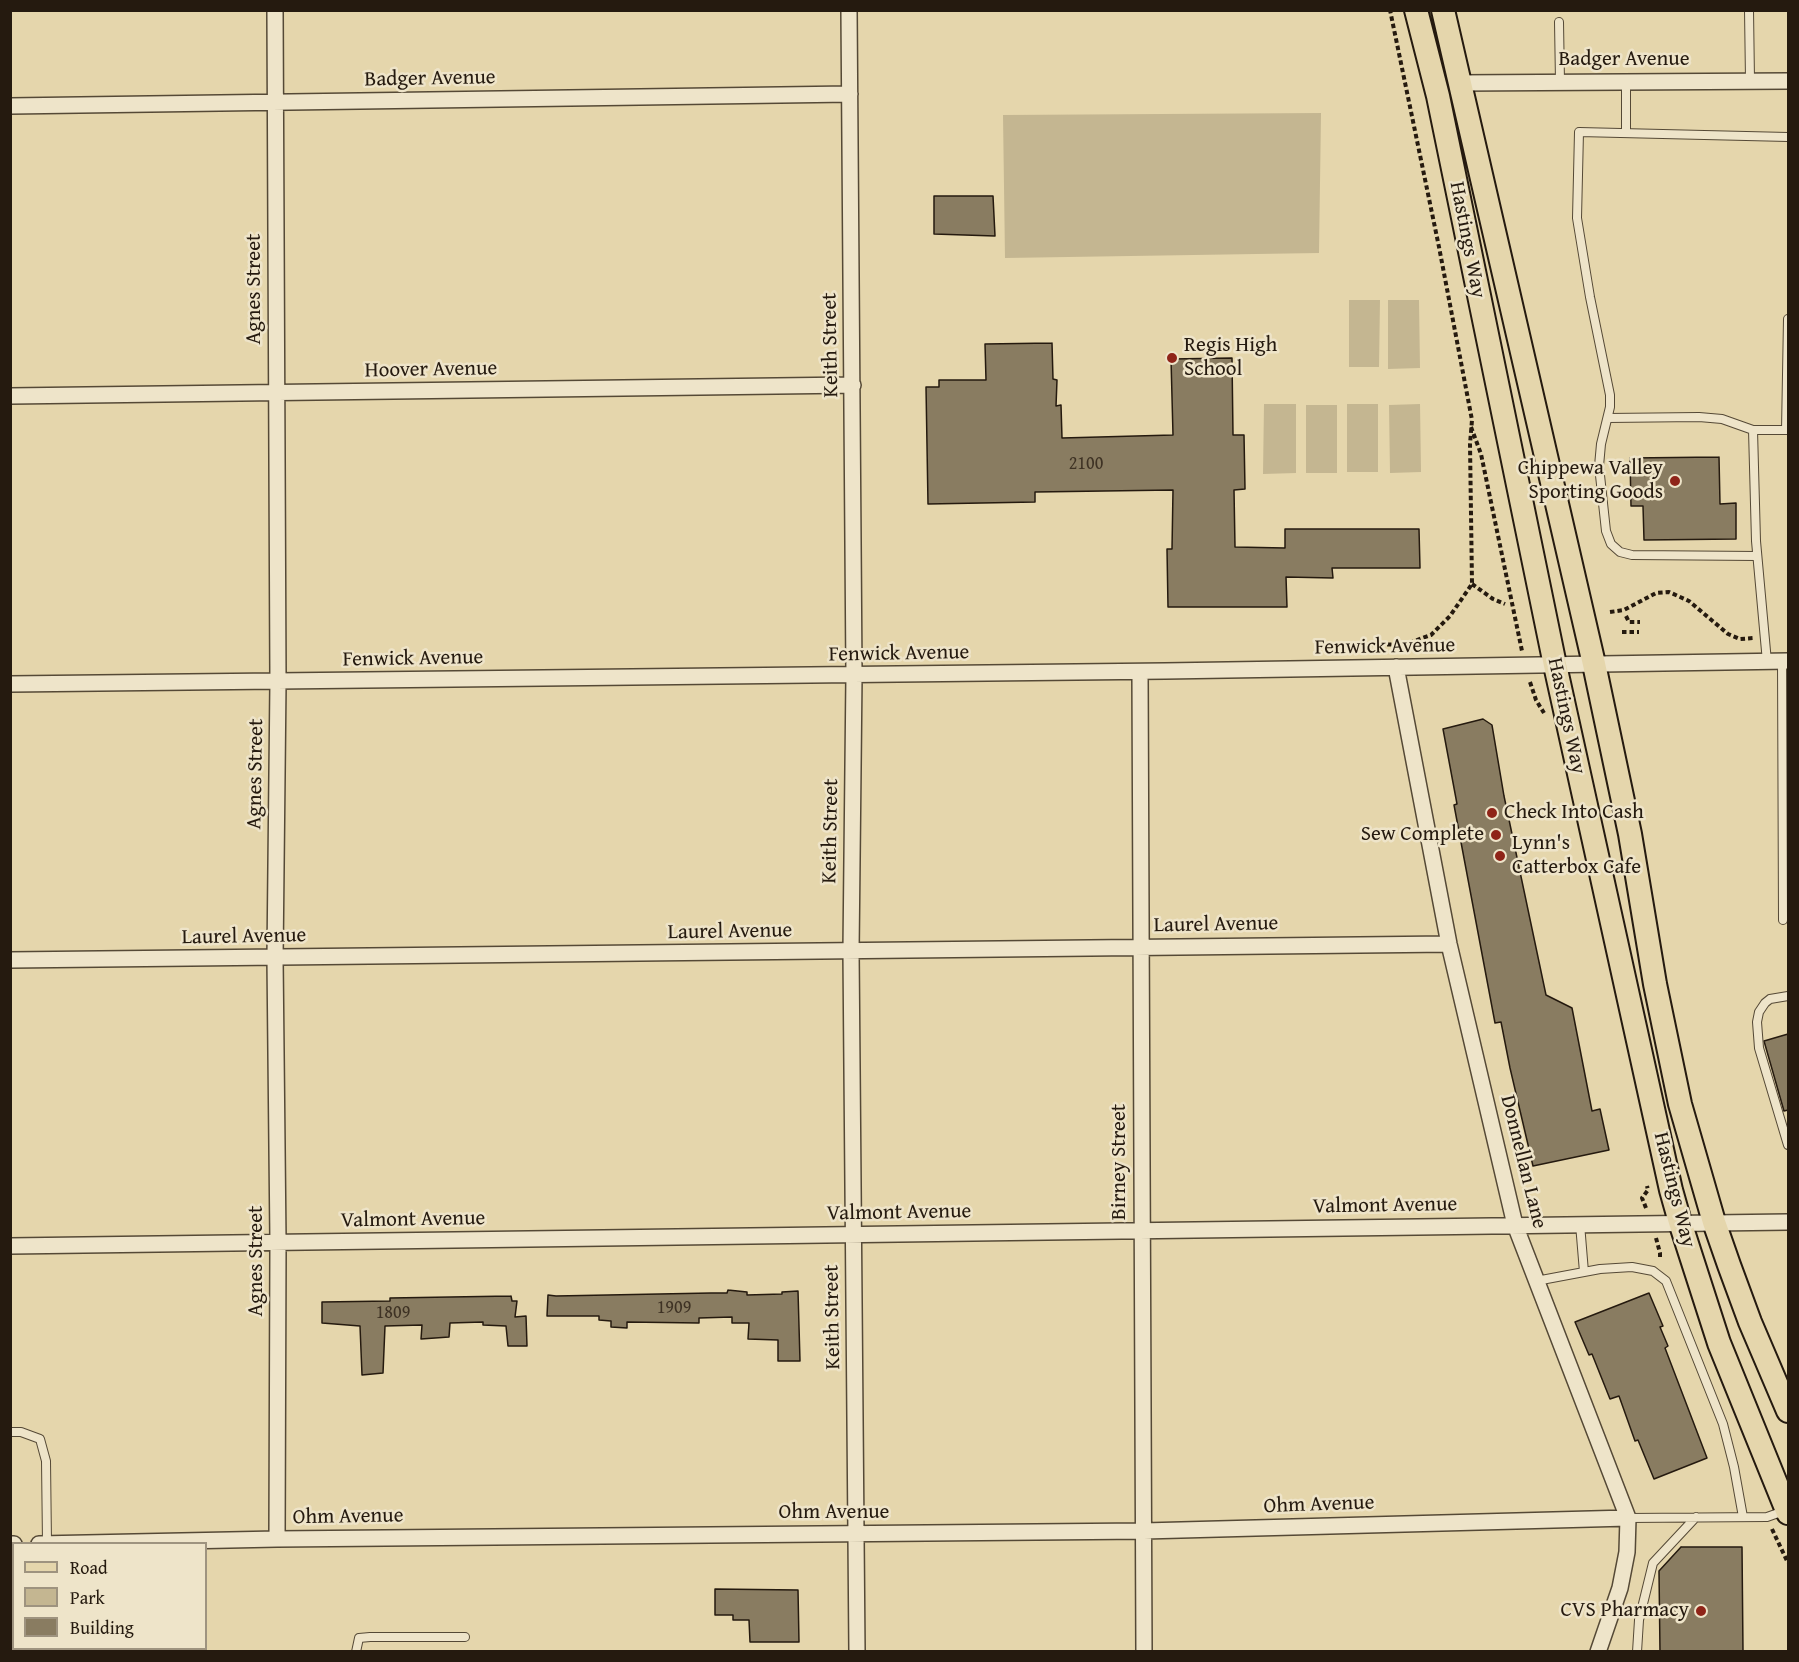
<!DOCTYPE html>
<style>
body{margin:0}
#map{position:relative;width:1799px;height:1662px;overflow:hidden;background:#e5d6ac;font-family:"Gentium Book Plus",serif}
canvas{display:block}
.frame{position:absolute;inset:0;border:12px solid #251a0f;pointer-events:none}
.legend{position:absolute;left:12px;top:1542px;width:195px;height:108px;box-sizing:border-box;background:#eee4c9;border:2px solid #9e937f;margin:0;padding:8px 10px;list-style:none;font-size:18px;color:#251a0f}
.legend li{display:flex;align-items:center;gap:12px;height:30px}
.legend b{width:30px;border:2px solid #9e937f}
</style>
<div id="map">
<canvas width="1799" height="1662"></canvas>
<div class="frame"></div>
<ul class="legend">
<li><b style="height:8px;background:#e5d6ac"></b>Road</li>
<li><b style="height:16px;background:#c4b691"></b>Park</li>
<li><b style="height:16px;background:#897c61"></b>Building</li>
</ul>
</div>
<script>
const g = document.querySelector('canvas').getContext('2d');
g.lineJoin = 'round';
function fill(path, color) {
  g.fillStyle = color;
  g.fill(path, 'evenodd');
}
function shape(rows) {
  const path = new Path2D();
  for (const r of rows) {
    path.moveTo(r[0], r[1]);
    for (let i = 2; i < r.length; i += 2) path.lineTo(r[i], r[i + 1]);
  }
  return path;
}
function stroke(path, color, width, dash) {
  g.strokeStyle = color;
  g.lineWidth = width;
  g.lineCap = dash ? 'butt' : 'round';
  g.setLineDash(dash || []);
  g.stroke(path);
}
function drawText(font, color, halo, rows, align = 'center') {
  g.font = font + ' "Gentium Book Plus",serif';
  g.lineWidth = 5;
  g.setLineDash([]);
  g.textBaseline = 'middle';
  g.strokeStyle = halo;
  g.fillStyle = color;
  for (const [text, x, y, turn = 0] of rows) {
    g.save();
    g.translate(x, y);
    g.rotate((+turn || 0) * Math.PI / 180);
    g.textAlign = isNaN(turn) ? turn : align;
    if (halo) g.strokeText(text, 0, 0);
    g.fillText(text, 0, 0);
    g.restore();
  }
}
fill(shape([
 [1321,113,1319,253,1005,258,1003,115],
 [1349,300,1380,300,1379,367,1349,367],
 [1388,300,1419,300,1420,368,1388,369],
 [1264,404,1296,404,1296,473,1263,474],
 [1347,404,1378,404,1378,472,1347,472],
 [1420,404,1421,472,1390,473,1389,405],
 [1306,405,1337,405,1337,473,1306,473]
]), '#c4b691');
const building = shape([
 [934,196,993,196,995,236,934,234,934,196],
 [1052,343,1053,379,1057,380,1056,406,1061,405,1062,438,1173,435,1171,359,1232,358,1233,435,1244,435,1245,489,1234,490,1235,547,1285,548,1285,529,1419,529,1420,568,1332,568,1333,578,1286,577,1287,607,1168,607,1167,549,1172,549,1173,490,1035,492,1035,502,928,504,926,387,939,387,939,380,986,380,985,344,1052,343],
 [1719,457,1720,504,1736,503,1736,539,1644,540,1643,506,1631,506,1630,458,1719,457],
 [1483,719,1492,725,1504,796,1546,995,1572,1008,1592,1111,1600,1109,1609,1150,1533,1166,1510,1068,1501,1022,1495,1023,1454,805,1457,804,1443,729,1483,719],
 [1788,1034,1788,1110,1784,1111,1764,1041,1788,1034],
 [728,1290,747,1292,747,1295,782,1294,782,1292,798,1291,800,1361,778,1361,778,1340,748,1339,749,1323,732,1323,732,1317,699,1318,699,1323,627,1322,627,1328,611,1327,611,1321,599,1320,599,1316,547,1316,548,1295,556,1296,711,1293,727,1293,728,1290],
 [1649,1293,1663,1326,1660,1327,1668,1346,1665,1348,1707,1458,1654,1479,1638,1440,1635,1441,1619,1396,1610,1399,1592,1354,1589,1355,1575,1322,1649,1293],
 [511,1296,512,1301,517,1301,515,1317,526,1316,527,1346,508,1346,506,1326,483,1325,483,1322,450,1323,449,1337,421,1339,422,1325,385,1326,383,1373,362,1375,360,1326,322,1323,322,1302,390,1301,390,1298,511,1296],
 [1681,1547,1742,1547,1743,1652,1660,1652,1659,1571,1681,1547],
 [715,1589,798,1590,799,1642,750,1642,749,1620,733,1620,733,1615,715,1615,715,1589]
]);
fill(building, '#897c61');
stroke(building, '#251a0f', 1.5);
const service = shape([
 [1749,10,1750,80],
 [1559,22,1560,82],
 [1626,81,1626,133],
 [1608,418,1699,417,1722,419,1753,430,1788,430],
 [1753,430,1756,541,1767,662],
 [1786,430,1788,319],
 [1757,556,1632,555,1620,552,1611,544,1606,531,1599,466,1601,444,1610,407,1610,395,1590,297,1577,218,1579,132,1788,137],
 [1782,661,1783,920],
 [1788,996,1770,999,1765,1003,1759,1012,1757,1022,1759,1048,1788,1145],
 [1580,1224,1584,1272],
 [1536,1281,1600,1269,1632,1267,1653,1271,1666,1281,1723,1424,1734,1467,1743,1517],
 [10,1432,21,1432,40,1439,46,1461,47,1543],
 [1628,1518,1767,1517,1784,1511],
 [100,1648,100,1652],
 [356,1652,359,1638,370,1637,465,1637],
 [1637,1652,1639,1620,1653,1563,1696,1517]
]);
const minor = shape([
 [275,10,278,682,275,958,278,1242,277,1539],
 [849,10,854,675,851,951,857,1652],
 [1459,83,1788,81],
 [10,106,850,94],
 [10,396,853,385],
 [1396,667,1449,944,1515,1225,1628,1518,1627,1552,1620,1588,1598,1652],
 [1140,672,1144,1652],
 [10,684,1165,671,1788,661],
 [10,960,1449,944],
 [10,1246,1788,1222],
 [10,1544,14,1544],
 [39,1544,277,1539,1144,1531,1628,1518]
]);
const primary = shape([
 [1416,10,1438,96,1555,665,1671,1190,1680,1222,1719,1343,1788,1513],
 [1443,10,1594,664,1630,834,1655,984,1680,1104,1714,1222,1729,1265,1750,1322,1788,1411]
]);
stroke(service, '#554936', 10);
stroke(minor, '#554936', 18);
stroke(primary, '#251a0f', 26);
stroke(shape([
 [1471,427,1481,454,1522,651],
 [1472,584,1493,599,1505,604],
 [1610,612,1624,610,1656,593,1669,592,1689,601,1728,634,1740,639,1754,638],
 [1626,616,1629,622,1640,622],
 [1622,632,1639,632],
 [1372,645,1406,644,1431,635,1450,616,1472,584,1470,444,1472,420,1439,247,1390,10],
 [1530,682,1536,700,1544,713],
 [1646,1208,1642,1198,1648,1190,1647,1186],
 [1656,1238,1660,1253,1660,1260],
 [1772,1529,1788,1563]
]), '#251a0f', 4, [4.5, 3]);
stroke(service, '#eee4c9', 8);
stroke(minor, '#eee4c9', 15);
stroke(primary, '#e5d6ac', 22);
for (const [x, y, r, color] of [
 [1172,358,6,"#8f2418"],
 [1675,481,6,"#8f2418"],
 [1492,813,6,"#8f2418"],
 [1496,835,6,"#8f2418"],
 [1500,856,6,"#8f2418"],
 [1701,1611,6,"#8f2418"]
]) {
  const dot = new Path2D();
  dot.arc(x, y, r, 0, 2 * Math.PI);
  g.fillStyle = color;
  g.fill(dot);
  stroke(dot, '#eee4c9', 2);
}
drawText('18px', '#3e3224', null, [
 ["2100",1086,464],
 ["1909",674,1308],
 ["1809",393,1313]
]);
drawText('21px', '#251a0f', '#eee4c9', [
 ["Badger Avenue",1624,60],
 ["Badger Avenue",430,79,-1],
 ["Hastings Way",1467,240,79],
 ["Agnes Street",255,289,-90],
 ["Keith Street",831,345,-91],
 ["Hoover Avenue",431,370,-1],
 ["Fenwick Avenue",1385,647,-1],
 ["Fenwick Avenue",899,654,-1],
 ["Fenwick Avenue",413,659,-1],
 ["Hastings Way",1566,716,78],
 ["Agnes Street",256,774,-89],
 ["Keith Street",831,831,-89],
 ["Laurel Avenue",1216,925,-1],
 ["Laurel Avenue",730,932,-1],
 ["Laurel Avenue",244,937,-1],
 ["Birney Street",1120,1162,-90],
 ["Donnellan Lane",1523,1162,76],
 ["Hastings Way",1674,1190,76],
 ["Valmont Avenue",1385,1206,-1],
 ["Valmont Avenue",899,1213,-1],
 ["Valmont Avenue",413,1220,-1],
 ["Agnes Street",257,1261,-90],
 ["Keith Street",833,1317,-91],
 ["Ohm Avenue",1319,1505,-2],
 ["Ohm Avenue",834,1513],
 ["Ohm Avenue",348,1517,-1]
]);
drawText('21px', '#251a0f', '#eee4c9', [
 ["Regis High",1184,346],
 ["School",1184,370],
 ["Chippewa Valley",1663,469,"right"],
 ["Sporting Goods",1663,493,"right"],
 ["Check Into Cash",1504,813],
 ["Sew Complete",1484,835,"right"],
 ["Lynn's",1512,844],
 ["Catterbox Cafe",1512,868],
 ["CVS Pharmacy",1689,1611,"right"]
], 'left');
</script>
